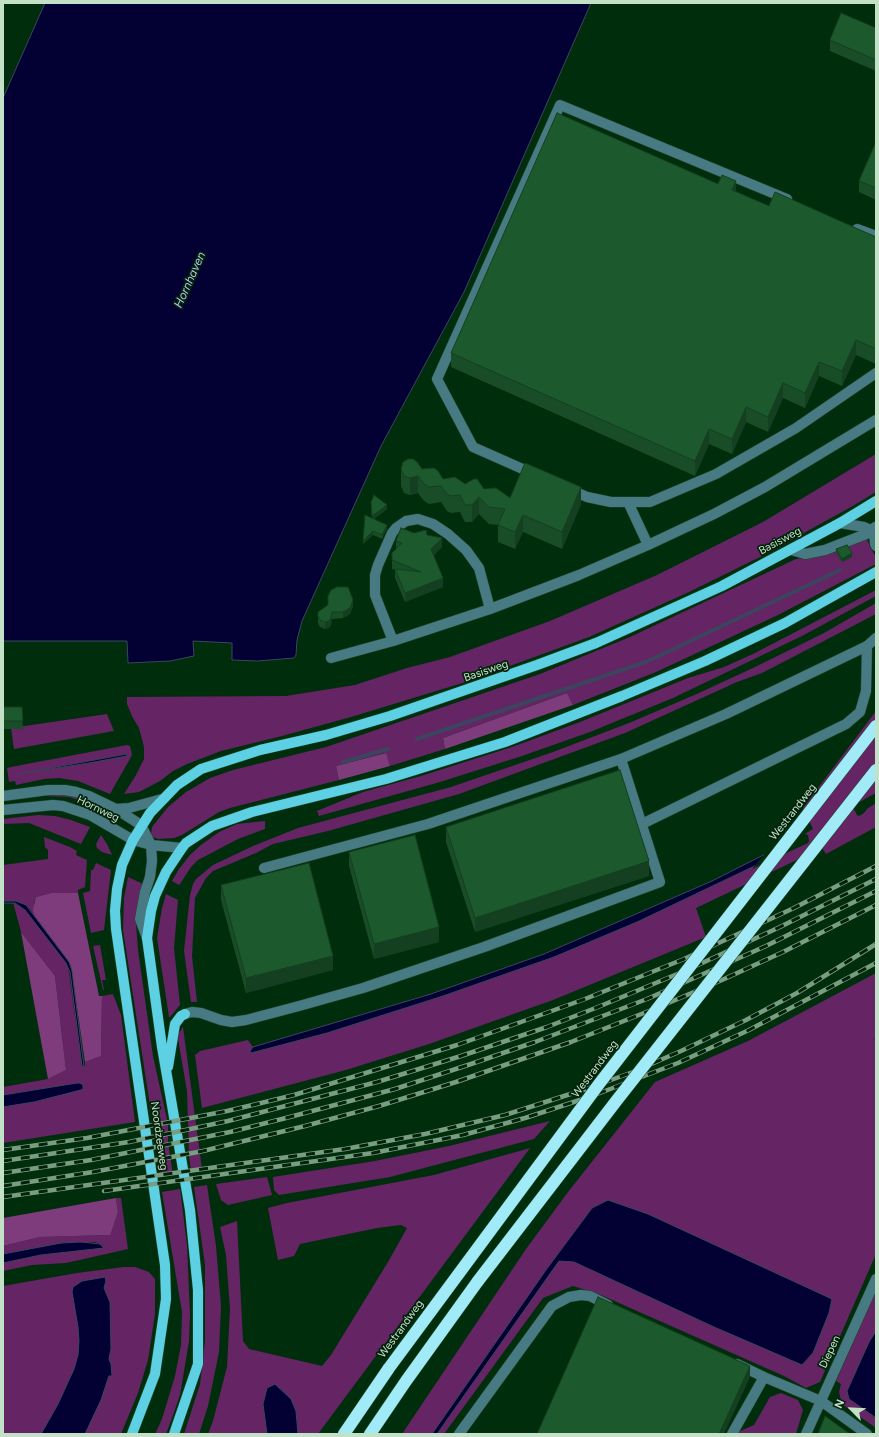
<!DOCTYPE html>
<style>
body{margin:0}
#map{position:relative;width:879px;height:1437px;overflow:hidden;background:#002e0d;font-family:Figtree,sans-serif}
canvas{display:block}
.frame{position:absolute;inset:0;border:4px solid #c3e1c7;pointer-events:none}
.north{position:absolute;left:831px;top:1389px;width:40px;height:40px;-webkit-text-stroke:3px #03220b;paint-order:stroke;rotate:294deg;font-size:11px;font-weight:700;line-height:16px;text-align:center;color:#c3e1c7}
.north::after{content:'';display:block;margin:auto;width:14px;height:18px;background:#c3e1c7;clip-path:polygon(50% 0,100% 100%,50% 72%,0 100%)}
</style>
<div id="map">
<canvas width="879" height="1437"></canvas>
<div class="frame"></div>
<div class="north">N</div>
</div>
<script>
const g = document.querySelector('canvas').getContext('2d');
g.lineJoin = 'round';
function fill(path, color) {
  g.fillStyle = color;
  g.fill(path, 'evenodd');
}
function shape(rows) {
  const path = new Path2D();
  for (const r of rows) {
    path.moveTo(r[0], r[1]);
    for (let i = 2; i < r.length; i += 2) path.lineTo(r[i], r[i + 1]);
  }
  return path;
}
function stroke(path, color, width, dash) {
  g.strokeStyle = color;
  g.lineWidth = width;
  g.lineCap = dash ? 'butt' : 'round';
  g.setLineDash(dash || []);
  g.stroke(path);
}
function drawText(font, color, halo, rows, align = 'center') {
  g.font = font + ' Figtree,sans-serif';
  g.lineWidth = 3.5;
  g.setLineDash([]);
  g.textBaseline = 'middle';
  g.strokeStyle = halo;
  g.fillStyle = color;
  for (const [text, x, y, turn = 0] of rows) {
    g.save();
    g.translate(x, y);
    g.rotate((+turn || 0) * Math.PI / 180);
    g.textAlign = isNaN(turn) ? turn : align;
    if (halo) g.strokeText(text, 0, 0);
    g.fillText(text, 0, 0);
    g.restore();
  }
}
fill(shape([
 [876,454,876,492,851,507,762,556,689,592,589,637,469,681,351,717,282,736,221,751,187,764,173,771,160,781,139,792,124,794,136,775,144,759,144,747,139,728,132,716,127,704,127,697,286,696,355,685,407,668,450,657,550,621,657,575,763,522],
 [867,539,870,547,876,557,876,564,776,616,656,672,573,705,567,693,443,738,445,749,390,766,385,753,336,766,339,780,230,808,219,812,182,835,174,838,159,839,155,838,151,835,152,827,168,807,186,792,210,778,233,770,326,747,540,674,630,637,796,559,836,552,842,562,846,546],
 [876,590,876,596,802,636,673,698,590,732,522,756,440,782,319,816,317,811,363,792,421,776,512,747,580,722,688,678,724,667,753,654],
 [876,603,876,614,762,673,737,682,625,733,459,794,328,831,273,844,256,853,213,871,206,878,195,898,192,956,197,1002,191,1002,184,951,190,895,193,884,196,879,213,865,253,846,298,828,451,787,553,752,629,723,699,693,755,667,824,633],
 [876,711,876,795,859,814,876,803,876,827,826,854,822,848,696,908,706,937,553,1000,429,1044,346,1070,202,1108,195,1055,200,1051,248,1040,253,1047,251,1049,251,1053,327,1033,443,996,554,957,637,922,807,841,803,835,813,829,803,808],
 [107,714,114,731,14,749,11,728],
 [127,745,130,746,132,755,127,764,110,794,78,781,59,778,44,779,16,785,15,781,9,782,7,768,11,767],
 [127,754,127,756,89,763,18,774],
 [44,792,70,794,103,806,101,810,81,801,69,797,45,796],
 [38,815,55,816,71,820,90,827,81,844,29,823,3,824,3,819],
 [265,821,265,829,238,839,198,860,191,867,180,884,179,885,172,881,179,869,190,855,201,845,219,832,237,824],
 [101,835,107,844,112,855,102,852,97,848,96,844],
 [44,837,70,847,77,851,76,855,87,860,85,887,78,890,78,893,51,893,36,897,34,903,34,915,29,908,10,901,3,901,3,865,48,859,48,850,45,847],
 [96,863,111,870,104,930,91,933,83,893,90,891,91,870,93,870],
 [128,877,143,884,137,909,136,924,138,950,153,1056,168,1124,168,1142,173,1175,161,1177,123,930,124,898],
 [166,894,178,900,174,948,180,1005,170,1017,169,1017,157,938,162,908],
 [13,902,25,910,63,957,68,966,82,1066,84,1067,85,1066,85,1062,101,1056,102,996,113,994,121,1015,135,1122,3,1143,3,1107,34,1102,83,1089,77,1083,3,1095,3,1087,48,1079,66,1070,55,976,21,932],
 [100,945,106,980,102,980,104,990,103,990,93,946],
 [876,973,876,1038,874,1039,876,1041,876,1254,820,1382,806,1388,784,1376,601,1295,573,1286,543,1298,444,1434,437,1434,559,1261,574,1262,714,1327,608,1200,592,1208,546,1270,432,1434,402,1434,526,1249,568,1192,655,1082,748,1041],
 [183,1027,202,1169,191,1171,189,1156,187,1091,178,1039,179,1033],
 [550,1121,534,1139,390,1177,279,1195,274,1190,273,1177,375,1161,449,1146],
 [530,1148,318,1434,298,1434,296,1411,263,1404,267,1434,208,1434,213,1421,227,1367,230,1309,226,1255,220,1227,237,1221,243,1341,249,1349,322,1366,331,1355,388,1262,407,1228,401,1225,377,1228,300,1244,294,1256,278,1260,268,1208,287,1203,434,1175],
 [267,1177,272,1195,228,1205,221,1200,216,1184],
 [207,1185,216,1246,221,1306,219,1352,208,1406,199,1434,184,1434,200,1384,205,1341,205,1265,194,1187],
 [180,1189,187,1245,190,1315,189,1341,180,1395,172,1418,166,1434,155,1434,162,1419,175,1376,181,1345,182,1312,162,1192],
 [116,1198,121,1198,128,1249,66,1263,32,1265,3,1271,3,1263,41,1255,86,1250,92,1250,103,1246,100,1244,95,1242,81,1242,61,1243,3,1254,3,1246,40,1237,109,1235,118,1212],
 [124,1267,135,1267,149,1272,155,1279,155,1314,148,1360,138,1393,121,1434,3,1434,3,1286,77,1273],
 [876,1291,876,1428,842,1404,839,1392,841,1384,836,1381],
 [781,1393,798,1400,803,1410,796,1434,737,1434,738,1432,754,1425,770,1397]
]), '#652463');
fill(shape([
 [567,693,573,705,445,749,443,738],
 [386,753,390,766,339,780,336,766],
 [51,893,78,893,99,996,102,996,101,1056,85,1062,71,966,69,962,34,915,33,909,36,897],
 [21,932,55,976,66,1070,48,1079],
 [116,1198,118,1212,110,1235,40,1237,3,1246,3,1218]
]), '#7f3c7c');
const water = shape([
 [45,3,591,3,464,292,381,446,302,621,297,640,296,655,294,658,258,661,232,660,232,643,193,641,194,656,170,661,128,663,127,641,3,641,3,98,45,3],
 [127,754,127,756,89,763,18,774,127,754],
 [803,835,807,841,637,922,554,957,443,996,327,1033,251,1053,250,1051,253,1047,431,994,544,954,712,881,803,835],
 [3,901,16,901,26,905,69,962,72,971,84,1067,82,1066,70,972,66,963,25,910,15,903,3,903,3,901],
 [77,1083,80,1083,83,1085,83,1089,81,1090,34,1102,3,1107,3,1095,77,1083],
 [608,1200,648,1214,832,1299,829,1313,813,1353,802,1365,714,1327,574,1262,559,1261,437,1434,432,1434,546,1270,592,1208,608,1200],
 [81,1242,100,1244,104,1248,41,1255,3,1263,3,1254,61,1243,81,1242],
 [105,1277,106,1281,104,1288,110,1302,111,1349,109,1359,111,1364,112,1376,109,1376,101,1400,85,1434,41,1434,58,1404,74,1369,78,1355,79,1341,78,1327,72,1292,73,1287,82,1281,105,1277],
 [876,1331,876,1418,849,1399,847,1391,869,1342,876,1331],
 [275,1384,291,1399,296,1411,298,1434,267,1434,263,1404,267,1388,275,1384]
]);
fill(water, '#030034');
stroke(water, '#3d4460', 1);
fill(shape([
 [876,793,876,797,864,813,859,816,857,815,853,807,854,805],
 [802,833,808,835,809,841,808,843,752,869,767,851]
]), '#002e0d');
stroke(shape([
 [417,739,646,662,840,570],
 [343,762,388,749]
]), '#3d4460', 4);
const minor = shape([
 [857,229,876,236],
 [534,474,473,447,437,379,560,105,787,199],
 [569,489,587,497,611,502,650,502,716,474,796,428,876,373],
 [628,502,648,545],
 [840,523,864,527,876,532],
 [875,527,874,531,875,544,876,546],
 [791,550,805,554,825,550,874,531],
 [393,641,375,595,375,575,378,565,392,533,396,528,406,521,418,519,433,524,448,534,466,550,479,568,490,609],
 [331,658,393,641,490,609,579,575,648,545,714,514,765,487,876,420],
 [3,796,48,790,65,790,76,792,89,796,116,809,141,825,151,845,152,861,150,877,145,892,140,919,147,938],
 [116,809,129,808,162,799],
 [3,810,53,805,63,806,90,815,133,840,151,845,182,848],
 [642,824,846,724,860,712,866,691,867,646],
 [264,868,428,824,621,759,726,714,867,646,876,638],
 [185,1014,192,1012,201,1013,221,1020,232,1022,246,1020,299,1006,363,988,484,947,660,882,621,759],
 [737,1364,764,1377],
 [459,1434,552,1306,569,1297,581,1295,590,1296,608,1305],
 [732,1434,764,1377,821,1401,867,1434],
 [806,1434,876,1279]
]);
const major = shape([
 [168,1067,175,1024,181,1016,185,1014],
 [132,1434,155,1374,166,1299,165,1265,116,929,115,911,117,889,122,865,133,840,150,813,177,785,201,769,260,750,326,735,390,716,537,665,596,643,722,586,840,523,876,501],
 [174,1434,198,1364,198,1290,190,1210,162,1047,147,938,151,911,155,896,166,872,182,848,186,843,212,826,252,812,386,779,505,742,622,696,705,661,785,623,876,572]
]);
const highway = shape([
 [344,1434,389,1368],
 [370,1434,406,1381,478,1281]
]);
stroke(minor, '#1f4b2b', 11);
stroke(major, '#1f4b2b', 11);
stroke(highway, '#1f4b2b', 13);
stroke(minor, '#477a83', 10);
stroke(major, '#5dd1e3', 10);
stroke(highway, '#a1ebf8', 12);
const rail = shape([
 [3,1150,87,1138,227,1111,257,1104,294,1095,457,1045,585,999,684,959,794,908,876,866],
 [3,1161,129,1142,228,1121,377,1082,461,1056,547,1027,598,1007,687,970,780,927,876,879],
 [3,1173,91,1160,230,1132,286,1118,395,1089,471,1064,535,1042,647,999,766,946,876,891],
 [3,1186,93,1172,203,1151,305,1126,379,1106,456,1082,571,1042,659,1007,722,980,783,952,876,905],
 [104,1191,373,1153,463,1135,525,1118,592,1096,678,1063,749,1030,876,963],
 [3,1197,345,1149,425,1134,505,1115,586,1089,633,1072,681,1051,746,1020,797,993,876,944]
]);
stroke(rail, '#799d81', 4.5);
stroke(rail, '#03220b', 3, [9]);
const highwayBridge = shape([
 [478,1281,617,1100,876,770],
 [389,1368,599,1084,876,726]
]);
stroke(highwayBridge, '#1f4b2b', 13, []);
stroke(highwayBridge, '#a1ebf8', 12);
fill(shape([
 [876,28,876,71,830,51,830,40],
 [876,142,876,200,859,192,859,181],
 [736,192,769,206,876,237,876,364,856,355,842,386,819,376,805,408,783,398,768,432,746,422,732,454,709,444,695,476,451,367,451,353],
 [401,469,422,469,443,479,484,489,510,498,581,504,562,549,523,532,515,549,498,542,498,525,489,524,479,514,472,522,465,522,460,512,451,513,447,511,441,502,429,504,424,501,418,493,410,495,404,493,401,486],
 [371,502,387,509,374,519,387,528,382,539,373,535,363,544,372,518],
 [414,533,427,535,442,547,434,555,443,587,405,602,395,578,395,570,392,569,392,553,396,550,396,541],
 [836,549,852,557,842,562,836,553],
 [328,605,353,606,350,614,343,618,332,619,331,625,329,628,325,629,320,627,318,623,318,616],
 [3,707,22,707,23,729,3,729],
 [446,827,649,876,475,932,446,842],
 [349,852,439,942,374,959,349,866],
 [221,885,333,970,246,993,221,900]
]), '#184d27');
fill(shape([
 [736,181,736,196,732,190],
 [856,340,856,355,842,386,842,371],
 [819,362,819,376,805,408,805,393],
 [783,383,783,398,768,432,768,417],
 [746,407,746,422,732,454,732,439],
 [709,429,709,444,695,476,695,461],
 [418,476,418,493,410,495,410,478],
 [581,487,581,504,562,549,562,532],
 [479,497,479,514,472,522,472,505],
 [387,505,387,509,372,520,372,516],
 [523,515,523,532,515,549,515,532],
 [387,525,387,528,382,539,382,535],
 [373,531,373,535,363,544,363,541],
 [442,538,442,547,431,558,431,549],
 [852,553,852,557,842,562,842,559],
 [443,578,443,587,405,602,405,593],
 [353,600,353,606,350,614,343,618,343,612],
 [332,612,332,619,331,625,329,628,325,629,325,622],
 [649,861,649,876,475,932,475,918],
 [439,927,439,942,374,959,374,944],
 [333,956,333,970,246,993,246,978],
 [750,1366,750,1377,724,1434,719,1434]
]), '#143f20');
const building = shape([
 [841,13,876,28,876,60,830,40,841,13],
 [557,113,718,184,722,175,736,181,732,190,769,206,775,192,876,237,876,306,875,309,876,309,876,349,856,340,842,371,819,362,805,393,783,383,768,417,746,407,732,439,709,429,695,461,451,353,557,113],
 [876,142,876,188,859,181,876,142],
 [408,459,413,459,417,462,422,469,434,468,438,471,443,479,455,477,465,484,474,479,477,479,484,489,496,488,510,498,525,463,581,487,562,532,523,515,515,532,498,525,505,509,489,507,479,497,472,505,465,505,460,495,451,496,447,494,441,486,429,487,424,484,418,476,410,478,404,476,401,469,403,462,408,459],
 [374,495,387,505,372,516,371,502,374,495],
 [365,515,387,525,382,535,373,531,363,541,365,515],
 [401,528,414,533,426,530,427,535,442,538,431,549,443,578,405,593,395,569,421,572,392,560,392,553,402,543,396,541,401,528],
 [847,545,852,553,842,559,836,549,847,545],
 [337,587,348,587,353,600,350,608,343,612,332,612,331,618,329,621,325,622,320,620,318,616,318,612,328,605,328,596,331,590,337,587],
 [3,707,22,707,23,721,3,721,3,707],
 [620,770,649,861,475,918,446,827,620,770],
 [415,835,439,927,374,944,349,852,415,835],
 [309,863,333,956,246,978,221,885,309,863],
 [598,1297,750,1366,719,1434,537,1434,598,1297],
 [825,1416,850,1434,818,1434,825,1416]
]);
fill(building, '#1c5a2d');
stroke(building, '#143f20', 1);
drawText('11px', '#c3e1c7', '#03220b', [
 ["Basisweg",780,541,-28],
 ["Basisweg",486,671,-19],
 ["Hornweg",98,809,26],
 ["Westrandweg",793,812,-52],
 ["Westrandweg",595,1069,-53],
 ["Noordzeeweg",159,1136,82],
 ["Westrandweg",401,1329,-54],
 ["Diepen",830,1352,-65]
]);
drawText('italic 12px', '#b5c5ef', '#03220b', [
 ["Hornhaven",190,280,-66]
]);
</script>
